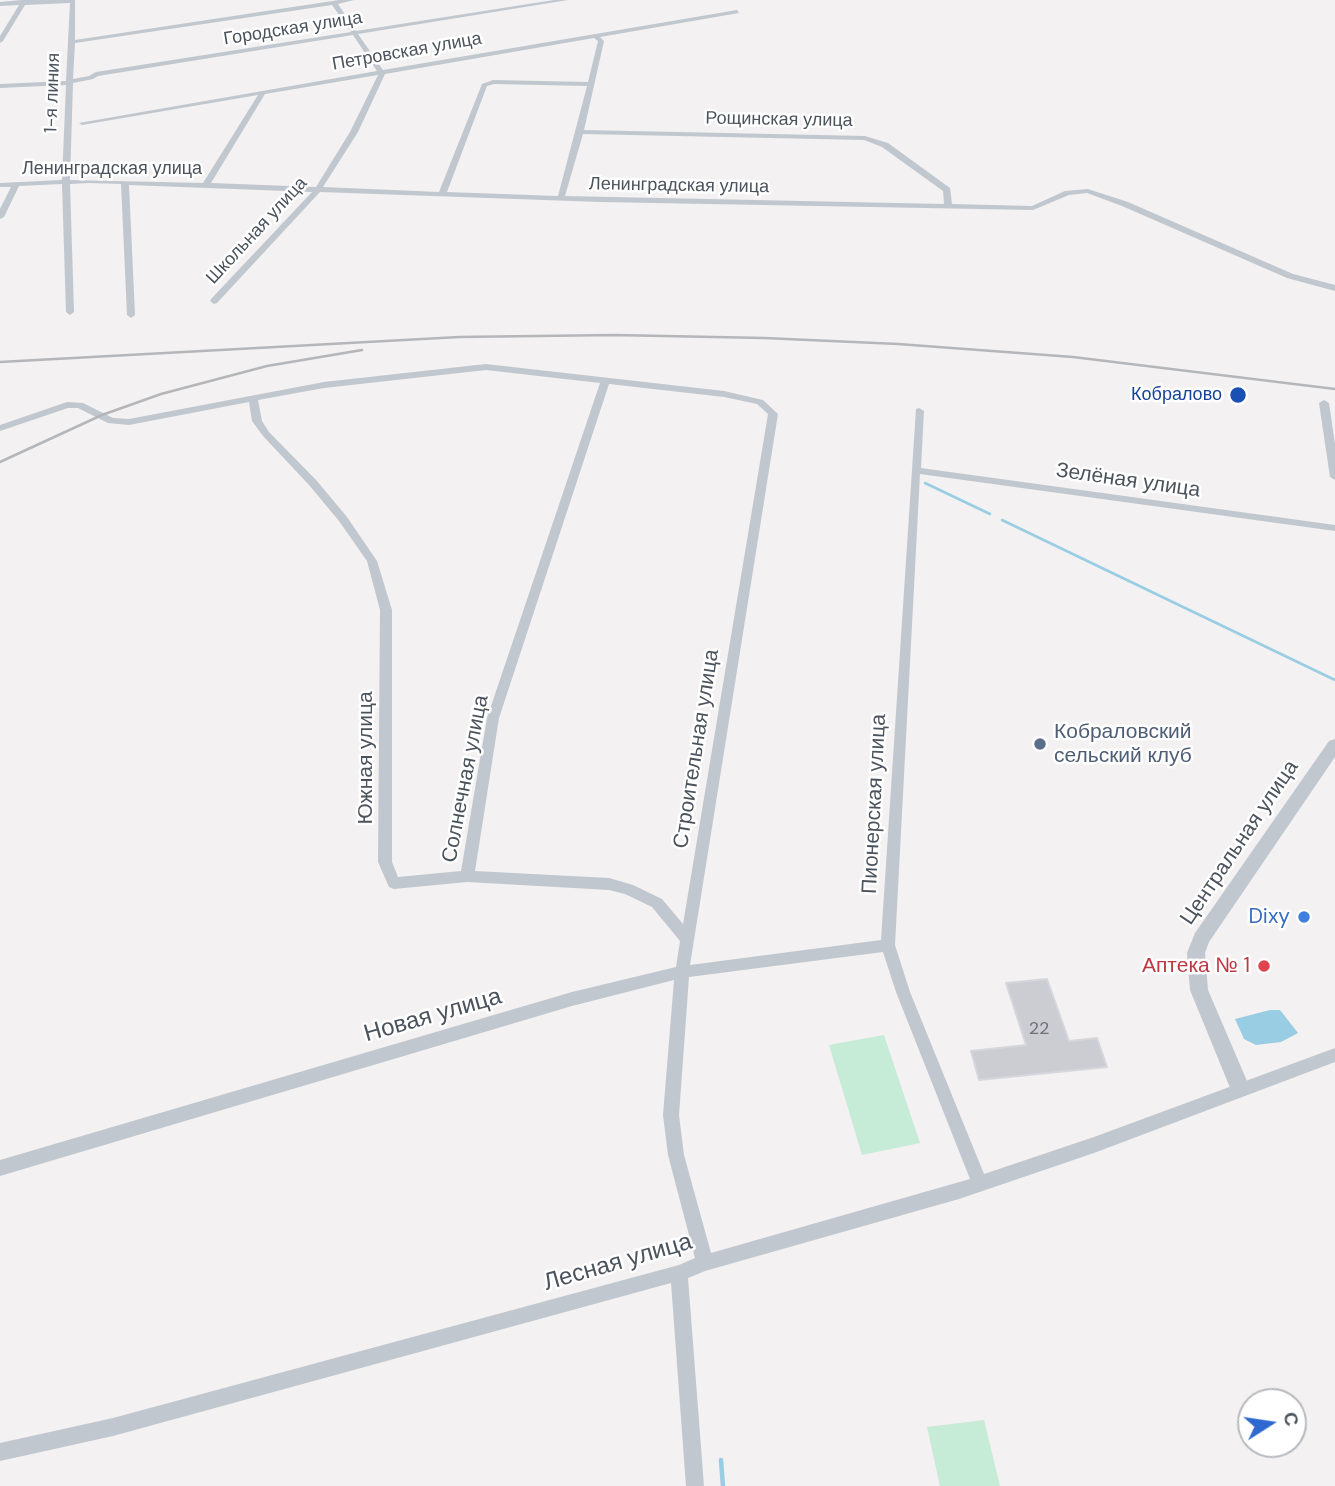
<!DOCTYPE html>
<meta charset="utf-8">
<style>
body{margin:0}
#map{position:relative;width:1335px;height:1486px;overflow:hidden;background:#f3f1f1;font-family:"DM Sans",sans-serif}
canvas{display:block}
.north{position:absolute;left:1237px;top:1388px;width:70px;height:70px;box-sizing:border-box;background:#fff;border:2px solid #b7babe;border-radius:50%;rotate:78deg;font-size:19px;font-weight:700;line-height:28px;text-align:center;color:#4b535c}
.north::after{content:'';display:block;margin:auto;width:24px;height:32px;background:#2f69d0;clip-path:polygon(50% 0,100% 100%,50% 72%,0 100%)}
</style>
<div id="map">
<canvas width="1335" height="1486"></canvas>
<div class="north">С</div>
</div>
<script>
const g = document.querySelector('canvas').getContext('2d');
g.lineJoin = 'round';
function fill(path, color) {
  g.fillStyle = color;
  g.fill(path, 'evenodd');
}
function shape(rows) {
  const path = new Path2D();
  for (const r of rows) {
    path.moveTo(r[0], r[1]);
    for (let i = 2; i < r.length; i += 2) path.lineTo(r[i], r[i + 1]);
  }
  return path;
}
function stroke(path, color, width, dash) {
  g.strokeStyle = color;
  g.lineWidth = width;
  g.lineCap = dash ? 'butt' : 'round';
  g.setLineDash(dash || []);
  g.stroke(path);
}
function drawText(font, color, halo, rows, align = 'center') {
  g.font = font + ' "DM Sans",sans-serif';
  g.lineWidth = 5;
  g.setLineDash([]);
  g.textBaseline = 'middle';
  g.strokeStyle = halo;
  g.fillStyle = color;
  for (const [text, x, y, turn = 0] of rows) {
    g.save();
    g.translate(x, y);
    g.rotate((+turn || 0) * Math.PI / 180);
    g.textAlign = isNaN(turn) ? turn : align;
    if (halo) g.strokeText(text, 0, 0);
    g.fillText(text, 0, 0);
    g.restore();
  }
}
fill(shape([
 [884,1035,920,1143,862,1155,829,1045],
 [984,1420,1000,1486,940,1486,927,1427]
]), '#c6ebd7');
fill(shape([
 [1270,1010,1280,1010,1298,1033,1281,1042,1256,1045,1244,1039,1235,1019]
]), '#98cde3');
stroke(shape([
 [925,483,990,514],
 [1002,520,1335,680]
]), '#98cde3', 2.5);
stroke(shape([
 [721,1460,723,1486]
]), '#98cde3', 4.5);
const building = shape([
 [1047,979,1069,1041,1097,1038,1107,1067,979,1080,971,1051,1026,1045,1006,983,1047,979]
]);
fill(building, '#cccdd3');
stroke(building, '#d6d7dc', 2);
fill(shape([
 [22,0,75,0,75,40,339,0,354,0,338,4,356,31,554,0,568,0,358,34,383,70,737,10,739,13,600,37,604,41,584,130,865,136,888,143,950,188,952,204,1032,206,1065,191,1088,189,1128,202,1293,274,1335,285,1335,291,1287,278,1122,206,1087,193,1069,195,1033,210,600,202,320,192,217,303,214,304,210,301,211,299,312,192,129,185,135,315,131,318,127,315,121,184,89,183,70,184,74,312,70,315,66,312,62,184,19,186,4,217,0,219,0,209,11,187,0,187,0,183,62,180,66,85,0,88,0,84,66,81,70,3,25,5,3,41,0,43,0,36,19,5,0,6,0,2,22,0],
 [332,5,351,32,96,72,89,76,73,79,75,43,332,5],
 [353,35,377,71,79,123,82,125,258,95,203,183,70,180,73,83,93,79,98,76,353,35],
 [594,38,598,41,588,82,493,80,482,84,439,192,323,187,358,132,385,74,594,38],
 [378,75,350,132,316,187,211,183,265,94,378,75],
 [494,84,587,86,558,196,447,192,487,86,494,84],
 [583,134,864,140,882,147,943,191,944,204,565,196,583,134],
 [486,364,724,391,763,400,778,414,690,965,881,940,916,409,919,408,924,411,921,468,1335,525,1335,531,920,474,895,945,910,992,984,1174,1094,1137,1335,1048,1335,1062,1094,1153,959,1199,705,1271,688,1278,704,1486,686,1486,671,1283,113,1436,0,1461,0,1443,113,1418,679,1265,695,1258,668,1155,663,1115,674,980,572,1006,0,1176,0,1160,572,992,676,967,680,941,652,907,625,894,609,890,467,882,394,889,389,887,378,862,380,610,367,561,339,521,309,485,263,436,252,421,249,402,129,425,108,423,78,408,68,408,0,431,0,425,67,402,83,403,113,418,129,419,324,382,486,364],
 [486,370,600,383,487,718,461,871,398,877,392,862,392,610,377,561,347,517,317,481,269,432,262,421,258,400,324,388,486,370],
 [609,384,724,397,757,404,768,414,683,924,662,899,633,885,609,878,475,871,499,718,609,384],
 [883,952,896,992,970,1179,711,1253,684,1155,679,1115,689,977,883,952],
 [1324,400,1329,403,1335,444,1335,480,1330,477,1319,403,1324,400]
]), '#c1c7ce');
fill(shape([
 [1335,739,1335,757,1209,942,1205,953,1208,990,1250,1088,1247,1095,1240,1097,1233,1095,1190,990,1187,953,1195,933,1329,741,1335,739]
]), '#c1c7ce');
stroke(shape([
 [0,362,459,337,614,335,764,338,898,344,1073,357,1335,389],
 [0,462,102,415,161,394,267,366,362,350]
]), '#b4b6ba', 2.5);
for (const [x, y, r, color] of [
 [1238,395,9,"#1a4fb4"],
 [1040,744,7,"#5c6f8a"],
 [1304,917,7,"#3f7fe0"],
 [1264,966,7,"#e0444e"]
]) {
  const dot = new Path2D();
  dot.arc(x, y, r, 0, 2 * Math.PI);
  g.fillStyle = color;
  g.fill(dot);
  stroke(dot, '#fff', 2.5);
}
drawText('18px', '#4b535c', '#fff', [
 ["Городская улица",293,29,-9],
 ["Петровская улица",407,52,-10],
 ["1-я линия",53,93,-88],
 ["Рощинская улица",779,120,1],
 ["Ленинградская улица",112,169],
 ["Ленинградская улица",679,186,1],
 ["Школьная улица",257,231,-47]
]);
drawText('18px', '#164399', '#fff', [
 ["Кобралово",1222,395]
], 'right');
drawText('18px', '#6b727a', null, [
 ["22",1039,1029]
]);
drawText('21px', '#4b535c', '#fff', [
 ["Зелёная улица",1128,481,8],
 ["Строительная улица",697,749,-81],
 ["Южная улица",366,758,-90],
 ["Солнечная улица",466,779,-79],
 ["Пионерская улица",875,804,-87],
 ["Центральная улица",1240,843,-56]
]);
drawText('21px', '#4e5e75', '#fff', [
 ["Кобраловский",1054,732],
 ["сельский клуб",1054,756]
], 'left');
drawText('21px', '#366cbe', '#fff', [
 ["Dixy",1290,917]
], 'right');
drawText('21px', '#be3a42', '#fff', [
 ["Аптека № 1",1250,966]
], 'right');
drawText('24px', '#4b535c', '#fff', [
 ["Новая улица",433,1016,-16],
 ["Лесная улица",618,1263,-16]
]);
</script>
